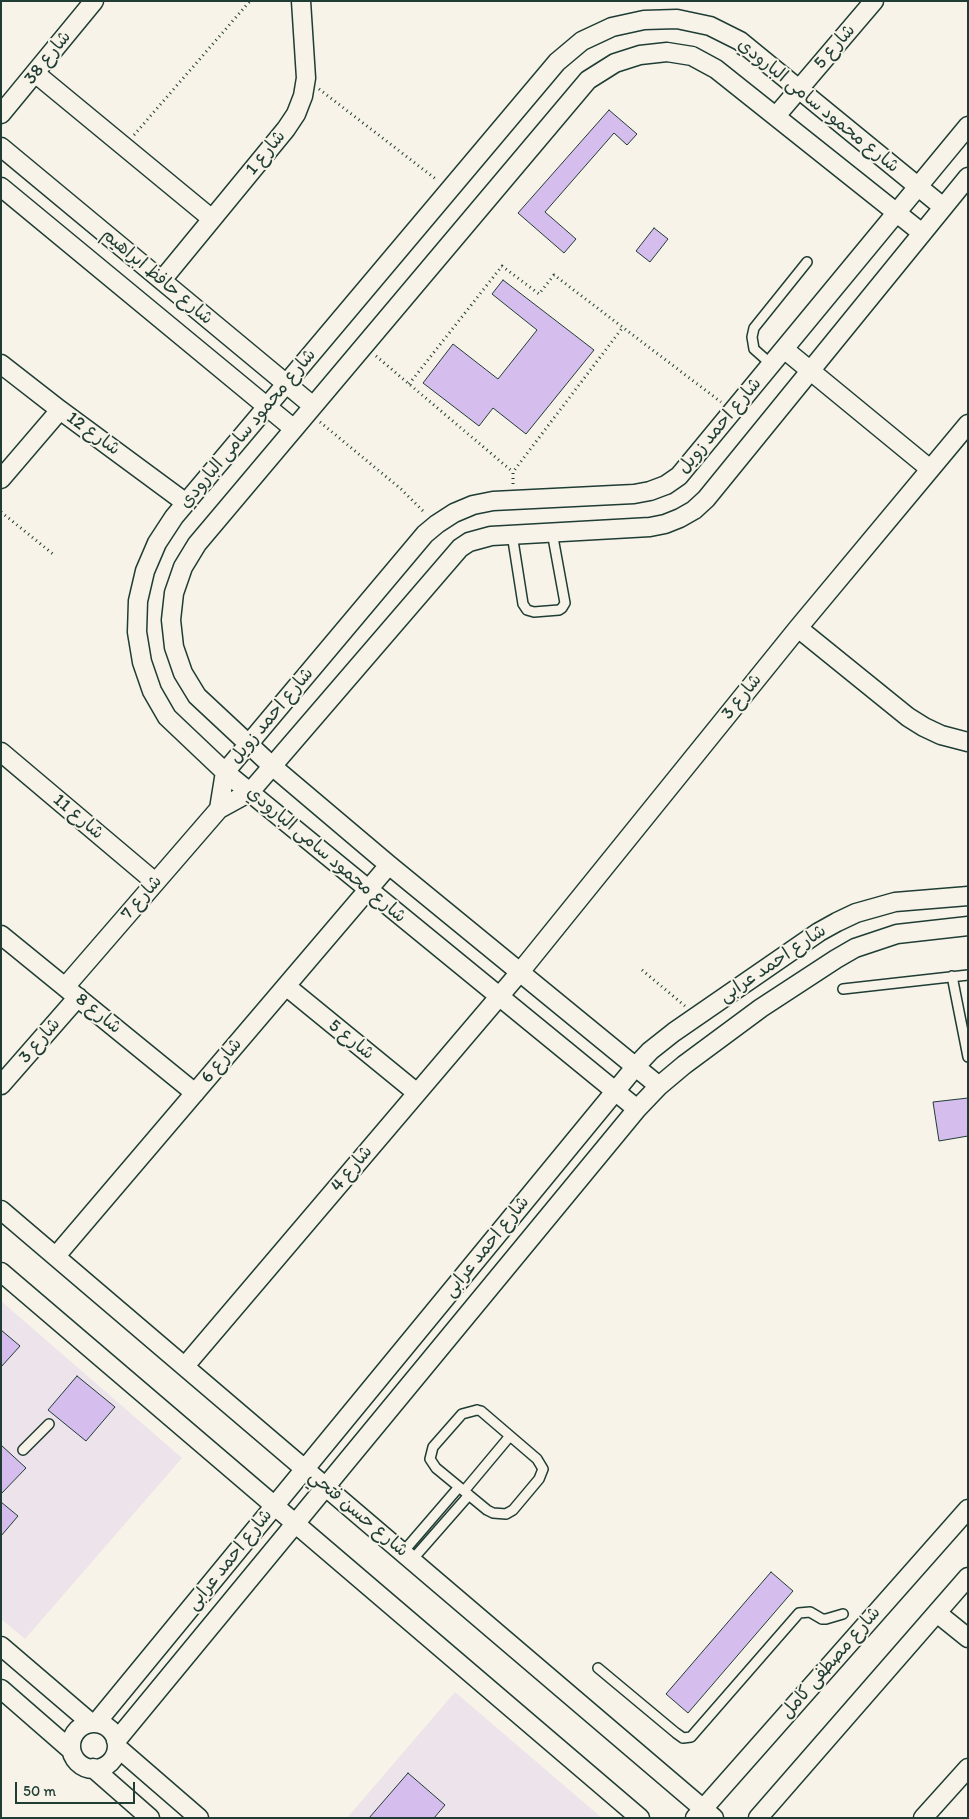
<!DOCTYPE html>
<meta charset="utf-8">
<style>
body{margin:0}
#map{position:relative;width:969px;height:1819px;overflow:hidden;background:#f7f3e8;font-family:Itim,sans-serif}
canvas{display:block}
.frame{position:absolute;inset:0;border:2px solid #1f3d34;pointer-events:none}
.scale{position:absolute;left:15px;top:1782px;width:120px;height:22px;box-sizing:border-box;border:2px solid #1f3d34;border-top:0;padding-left:6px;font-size:15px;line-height:18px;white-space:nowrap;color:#1f3d34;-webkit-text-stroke:4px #f7f3e8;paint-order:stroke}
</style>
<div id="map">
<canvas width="969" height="1819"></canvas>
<div class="frame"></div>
<div class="scale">50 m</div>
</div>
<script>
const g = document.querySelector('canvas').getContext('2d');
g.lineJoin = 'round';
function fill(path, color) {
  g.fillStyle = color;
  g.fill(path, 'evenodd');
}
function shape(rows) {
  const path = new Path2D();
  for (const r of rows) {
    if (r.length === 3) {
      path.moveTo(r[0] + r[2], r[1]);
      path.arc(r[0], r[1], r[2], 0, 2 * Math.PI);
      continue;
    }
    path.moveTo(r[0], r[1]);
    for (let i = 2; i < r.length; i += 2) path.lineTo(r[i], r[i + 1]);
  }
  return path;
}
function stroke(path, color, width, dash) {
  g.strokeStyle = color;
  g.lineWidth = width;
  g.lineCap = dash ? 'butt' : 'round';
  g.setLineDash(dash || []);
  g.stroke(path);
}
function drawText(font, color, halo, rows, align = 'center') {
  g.font = font + ' Itim,"Playpen Sans Arabic",sans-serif';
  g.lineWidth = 4;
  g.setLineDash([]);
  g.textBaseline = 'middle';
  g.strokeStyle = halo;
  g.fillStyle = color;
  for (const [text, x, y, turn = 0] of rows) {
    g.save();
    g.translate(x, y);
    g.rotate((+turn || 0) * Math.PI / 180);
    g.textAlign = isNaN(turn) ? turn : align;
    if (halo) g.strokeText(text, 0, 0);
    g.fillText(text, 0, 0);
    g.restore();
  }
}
fill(shape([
 [1,1301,182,1458,25,1639,1,1619],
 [455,1692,602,1818,347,1818]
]), '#ede3ea');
const building = shape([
 [609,110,637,134,627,145,614,133,545,212,576,239,564,253,518,213,609,110],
 [654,228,668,239,650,262,636,251,654,228],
 [503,280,594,350,526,434,493,408,479,426,423,383,453,344,498,379,537,330,492,294,503,280],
 [968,1098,968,1136,939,1141,933,1102,968,1098],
 [1,1330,20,1346,1,1367,1,1330],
 [77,1376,115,1407,86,1441,48,1410,77,1376],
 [1,1445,26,1468,1,1494,1,1445],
 [1,1502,18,1516,1,1536,1,1502],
 [771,1572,793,1591,688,1713,666,1694,771,1572],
 [408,1773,445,1805,434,1818,369,1818,408,1773]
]);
fill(building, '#d5beee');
stroke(building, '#1f3d34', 1);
const service = shape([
 [772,365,754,349,752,337,754,328,807,262],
 [512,534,523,604,527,610,534,612,559,610,562,608,565,603,552,532],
 [952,976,968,1057],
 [843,989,968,975],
 [477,1410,481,1411,537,1459,543,1469,539,1479,513,1510,506,1514,493,1513,487,1510,436,1468,430,1459,433,1447,462,1414,477,1410],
 [23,1450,49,1424],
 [464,1491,510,1436],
 [403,1552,459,1487],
 [412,1560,469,1495],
 [598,1668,676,1733,683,1738,691,1737,799,1613,810,1612,822,1619,826,1619,843,1614]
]);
const minor = shape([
 [35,73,212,219],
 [1,114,94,1],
 [776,116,874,1],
 [1,147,313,406],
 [1,187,294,429],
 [162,280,286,129,296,114,303,96,306,78,301,1],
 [784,349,930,469],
 [1,364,60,410,186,503],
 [1,479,60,410],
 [798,628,908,717,924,727,941,735,968,742],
 [1,752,155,882],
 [219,809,225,772,425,534,437,524,454,513,473,505,493,501,634,494,650,491,666,485,679,476,968,126],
 [1,935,195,1093],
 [286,986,417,1093],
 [65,987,219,809,250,792,460,548,469,542,491,536,650,527,665,524,680,518,694,510,706,499,968,177],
 [1,1085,78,997],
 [659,1086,389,865,272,766,197,696,183,673,174,647,171,620,174,593,183,567,197,544,588,80,615,63,640,55,667,52,692,56,716,69,922,233],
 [637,1109,225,772,167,717,152,691,142,662,137,632,138,601,145,571,157,543,174,517,557,62,582,41,612,27,644,20,677,19,710,26,740,41,943,207],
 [1,1210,714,1818],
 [56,1256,389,865],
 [1,1272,640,1818],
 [185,1366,520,972,798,628,968,424],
 [937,1613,968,1638],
 [1,1646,91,1723],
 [1,1689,71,1750],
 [96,1723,636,1066,650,1051,674,1032,819,932,837,922,856,913,895,902,968,896],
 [94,1746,23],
 [116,1741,637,1109,659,1086,684,1065,761,1008,836,959,855,948,897,934,968,926],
 [117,1747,199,1818],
 [93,1768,150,1818],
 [695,1818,968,1509],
 [758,1818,968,1577],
 [923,1818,968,1768]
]);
stroke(service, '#1f3d34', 12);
stroke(minor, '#1f3d34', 21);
stroke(shape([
 [319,89,437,180],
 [134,135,250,1],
 [376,356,513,472],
 [409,384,502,266,539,294,554,275,721,402],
 [320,422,401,489,425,513],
 [513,484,513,472,623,327],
 [1,512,53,554],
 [642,970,685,1006]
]), '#1f3d34', 3, [1, 4]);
stroke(service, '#f7f3e8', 9);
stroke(minor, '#f7f3e8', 18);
drawText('18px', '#1f3d34', '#f7f3e8', [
 ["شارع 5",835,47,-49],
 ["شارع 38",48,58,-51],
 ["شارع محمود سامى البارودي",818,106,39],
 ["شارع 1",266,153,-51],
 ["شارع حافظ ابراهيم",157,277,40],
 ["شارع احمد زويل",720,426,-50],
 ["شارع محمود سامى البارودي",248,429,-50],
 ["شارع 12",93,434,36],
 ["شارع 3",742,697,-51],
 ["شارع احمد زويل",272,716,-50],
 ["شارع 11",78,817,40],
 ["شارع محمود سامى البارودي",326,855,40],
 ["شارع 7",142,898,-49],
 ["شارع احمد عرابى",773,964,-34],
 ["شارع 8",98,1014,39],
 ["شارع 5",351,1040,39],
 ["شارع 3",40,1041,-49],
 ["شارع 6",222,1061,-50],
 ["شارع 4",352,1169,-50],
 ["شارع احمد عرابى",487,1247,-51],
 ["شارع حسن فتحي",358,1514,40],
 ["شارع احمد عرابى",230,1560,-51],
 ["شارع مصطفى كامل",831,1663,-49]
]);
</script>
